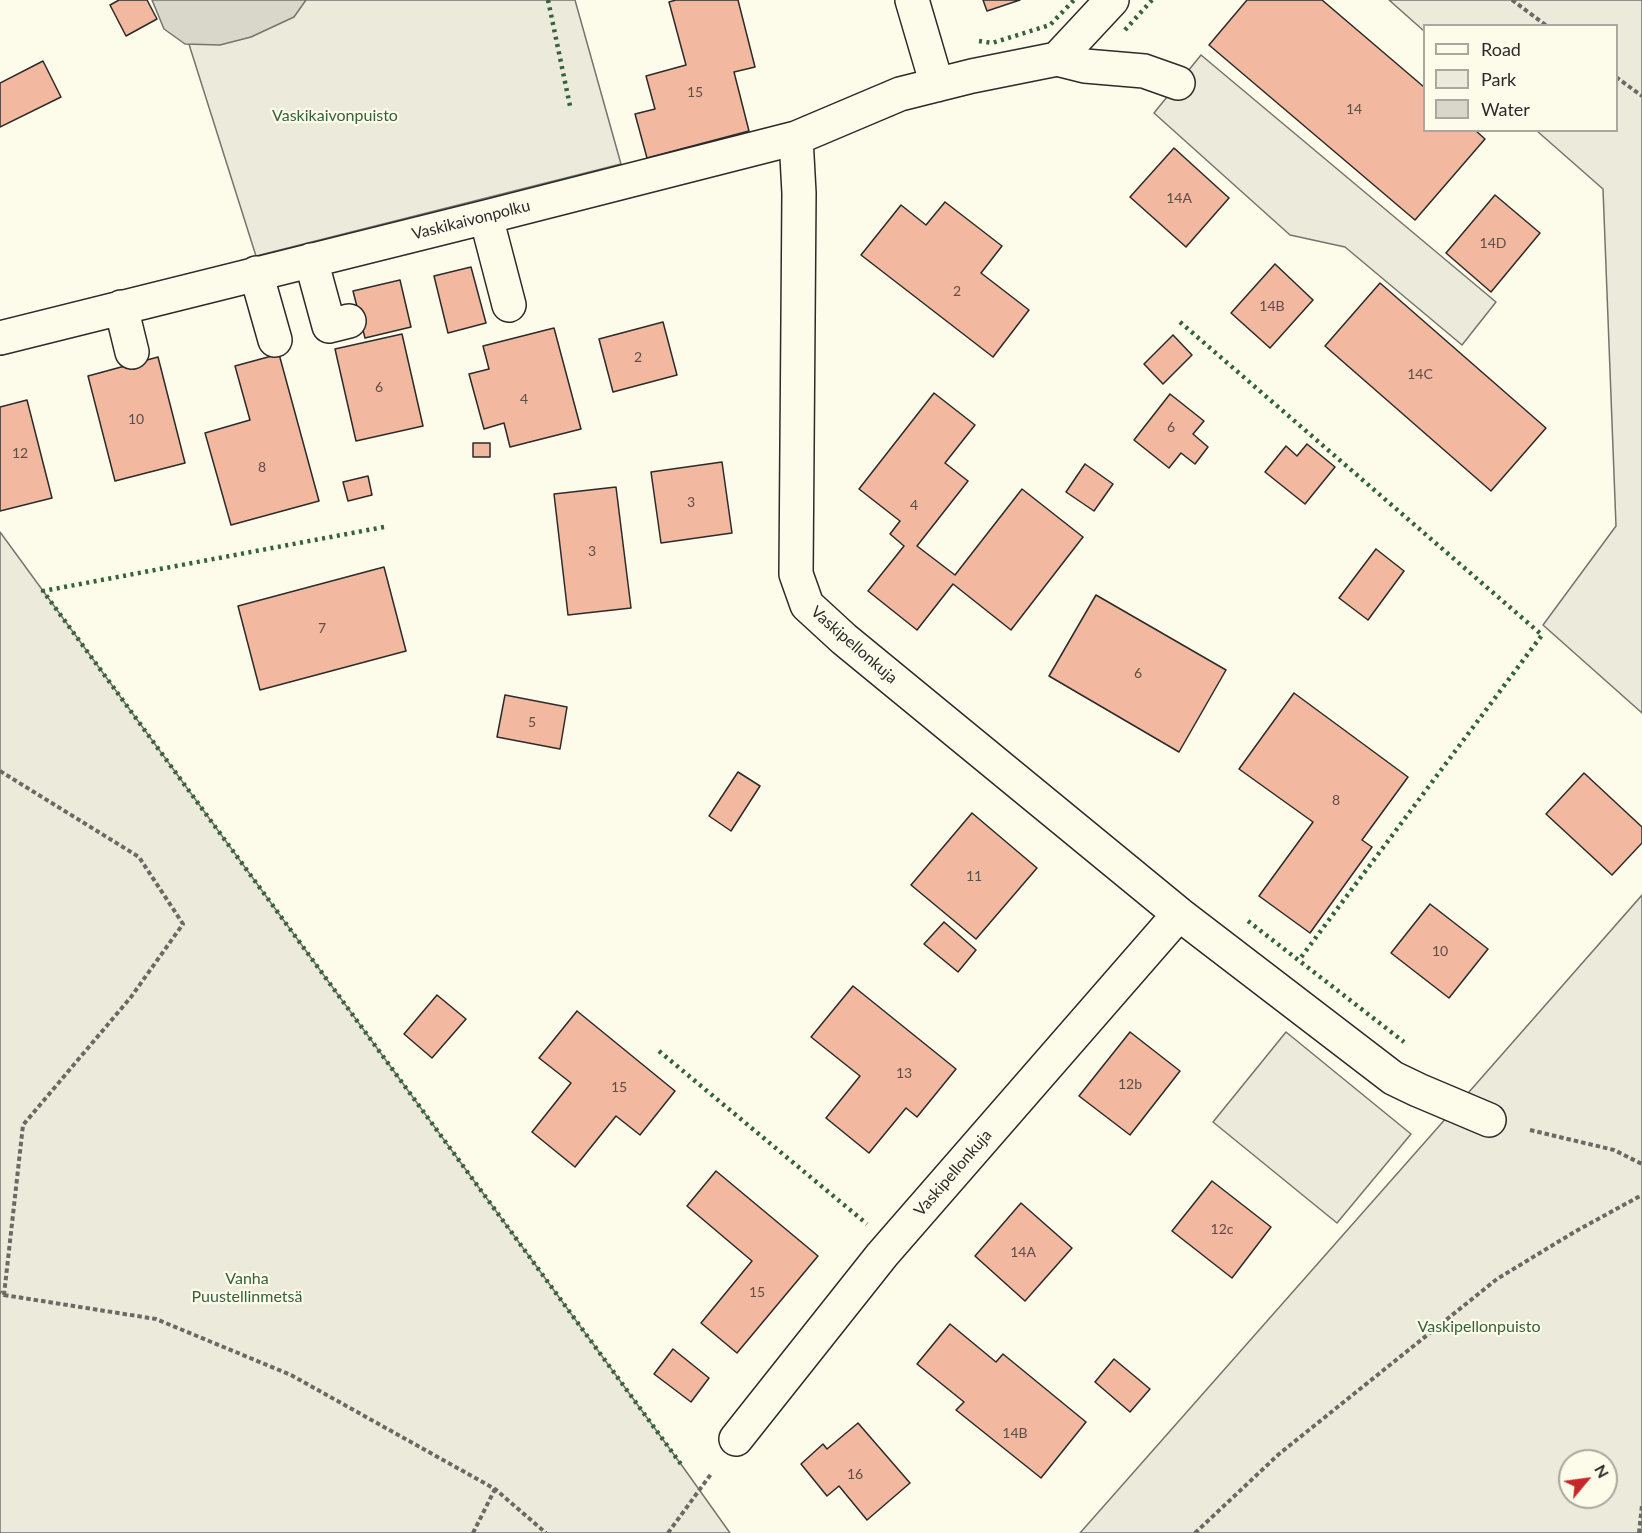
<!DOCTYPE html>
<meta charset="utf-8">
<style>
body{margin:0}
#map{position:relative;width:1642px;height:1533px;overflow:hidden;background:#fdfbea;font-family:Lato,sans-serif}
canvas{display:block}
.legend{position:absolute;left:1423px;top:24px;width:195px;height:108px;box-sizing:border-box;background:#fdfbea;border:2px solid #a9a89e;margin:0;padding:8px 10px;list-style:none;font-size:18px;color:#2b2b2b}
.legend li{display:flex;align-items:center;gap:12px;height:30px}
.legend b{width:30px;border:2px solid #a9a89e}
.north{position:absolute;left:1558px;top:1449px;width:60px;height:60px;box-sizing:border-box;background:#fdfbea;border:2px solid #a9a89e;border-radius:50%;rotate:61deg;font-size:16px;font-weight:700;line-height:24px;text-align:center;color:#2b2b2b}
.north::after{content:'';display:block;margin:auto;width:21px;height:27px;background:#c62828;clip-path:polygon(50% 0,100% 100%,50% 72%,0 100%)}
</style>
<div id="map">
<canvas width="1642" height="1533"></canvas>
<ul class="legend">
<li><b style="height:8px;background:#fdfbea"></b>Road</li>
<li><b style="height:16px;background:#ecebdb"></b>Park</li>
<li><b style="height:16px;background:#d8d7c9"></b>Water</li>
</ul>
<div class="north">N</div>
</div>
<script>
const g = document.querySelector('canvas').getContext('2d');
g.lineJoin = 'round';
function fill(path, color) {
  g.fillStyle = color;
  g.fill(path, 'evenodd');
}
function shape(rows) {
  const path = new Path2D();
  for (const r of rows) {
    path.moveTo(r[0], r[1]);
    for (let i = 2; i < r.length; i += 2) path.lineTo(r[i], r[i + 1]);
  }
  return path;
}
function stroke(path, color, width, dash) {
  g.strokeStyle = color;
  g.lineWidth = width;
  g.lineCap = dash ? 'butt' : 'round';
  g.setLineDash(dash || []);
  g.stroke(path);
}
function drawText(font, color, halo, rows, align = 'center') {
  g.font = font + ' Lato,sans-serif';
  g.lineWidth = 4.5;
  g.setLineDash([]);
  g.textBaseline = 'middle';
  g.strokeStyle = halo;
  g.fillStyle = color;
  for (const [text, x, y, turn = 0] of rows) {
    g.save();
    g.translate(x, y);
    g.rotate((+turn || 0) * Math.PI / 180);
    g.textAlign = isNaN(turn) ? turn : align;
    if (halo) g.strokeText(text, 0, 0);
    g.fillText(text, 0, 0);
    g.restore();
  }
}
const green = shape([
 [175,0,575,0,621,164,256,256,175,0],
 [1389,0,1642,0,1642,713,1543,625,1616,526,1603,189,1537,131,1616,130,1616,26,1424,26,1424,31,1389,0],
 [0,532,683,1467,730,1533,0,1533,0,532],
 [1642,895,1642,1533,1080,1533,1433,1133,1642,895],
 [1570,1461,1606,1461,1606,1497,1570,1497,1570,1461],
 [1286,1032,1411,1134,1337,1223,1213,1122,1286,1032]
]);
fill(green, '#ecebdb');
stroke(green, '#74746e', 1.5);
const parking = shape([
 [1201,55,1496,302,1462,345,1345,247,1290,235,1154,113,1201,55]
]);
fill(parking, '#eceadb');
stroke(parking, '#74746e', 1.5);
const water = shape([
 [152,0,306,0,294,17,251,37,220,45,185,44,164,29,152,0]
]);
fill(water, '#d8d7c9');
stroke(water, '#74746e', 1.5);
const building = shape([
 [119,0,147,0,157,19,126,36,110,5,119,0],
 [676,0,738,0,755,67,734,72,749,131,647,158,635,114,655,109,646,76,686,65,669,2,676,0],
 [983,0,1020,0,987,11,983,0],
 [1247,0,1322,0,1424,87,1424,130,1475,130,1485,139,1415,220,1209,45,1247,0],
 [43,61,61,97,0,127,0,83,43,61],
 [1174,148,1229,198,1186,247,1130,197,1174,148],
 [1495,195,1540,233,1491,292,1446,253,1495,195],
 [945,202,1002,246,981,273,1029,310,993,357,861,255,901,205,926,225,945,202],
 [1275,264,1313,300,1270,348,1231,313,1275,264],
 [471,267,486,323,448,333,434,276,471,267],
 [400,280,411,327,365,338,353,291,400,280],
 [1380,283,1546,428,1491,491,1325,346,1380,283],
 [663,322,677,375,613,392,599,339,663,322],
 [554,328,581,429,510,447,504,423,484,429,469,374,489,369,483,346,554,328],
 [402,334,423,426,356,441,335,349,402,334],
 [1173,335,1192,355,1163,384,1144,364,1173,335],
 [279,354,319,501,231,525,205,433,250,420,235,366,279,354],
 [158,357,185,463,115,481,88,376,158,357],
 [934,393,975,425,945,463,968,481,917,546,955,575,1022,489,1083,537,1011,630,953,584,917,630,868,591,904,546,890,534,900,521,859,489,934,393],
 [1170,394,1204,421,1193,434,1208,447,1195,464,1181,453,1169,468,1134,440,1170,394],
 [27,400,52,498,0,511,0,407,27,400],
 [473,443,490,443,490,457,473,457,473,443],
 [1307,444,1335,467,1305,504,1265,472,1286,446,1297,456,1307,444],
 [722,462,732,533,661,543,651,472,722,462],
 [1085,464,1113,484,1094,511,1066,492,1085,464],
 [368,476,372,495,348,501,343,482,368,476],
 [616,487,631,608,568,615,554,494,616,487],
 [1376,549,1404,571,1368,620,1339,598,1376,549],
 [384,567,406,651,260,690,238,606,384,567],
 [1096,595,1226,670,1179,752,1049,676,1096,595],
 [1294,693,1408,777,1362,840,1372,847,1310,933,1259,896,1313,822,1239,769,1294,693],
 [505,695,567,707,560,749,497,737,505,695],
 [738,772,760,786,731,831,709,816,738,772],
 [1584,773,1642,827,1642,843,1612,875,1546,814,1584,773],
 [972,813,1037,868,976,939,911,885,972,813],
 [1430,904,1488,949,1449,998,1391,953,1430,904],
 [944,922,976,950,958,972,924,944,944,922],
 [853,986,956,1069,917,1117,906,1108,869,1153,826,1118,860,1076,811,1037,853,986],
 [437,995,466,1019,432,1058,404,1034,437,995],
 [577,1011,675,1091,640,1135,616,1116,575,1167,532,1132,571,1083,539,1058,577,1011],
 [1130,1032,1180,1071,1130,1135,1079,1096,1130,1032],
 [716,1171,818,1256,737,1353,701,1323,752,1261,687,1206,716,1171],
 [1212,1181,1271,1227,1232,1278,1172,1231,1212,1181],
 [1021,1203,1072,1248,1025,1301,975,1256,1021,1203],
 [950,1324,996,1362,1003,1354,1086,1422,1041,1478,956,1410,964,1402,917,1364,950,1324],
 [673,1349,709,1378,691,1402,654,1374,673,1349],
 [1114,1359,1150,1389,1130,1412,1095,1382,1114,1359],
 [858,1423,910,1483,867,1520,839,1486,827,1496,801,1464,823,1444,827,1449,858,1423]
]);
fill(building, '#f2b8a0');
stroke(building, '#2b2b2b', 1.5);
const minor = shape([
 [912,0,937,85],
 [1057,59,1085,66,1144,71,1178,83],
 [796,138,799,193,796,574,807,605,844,639,1179,914,1393,1078,1418,1090,1489,1120],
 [486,217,509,305],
 [311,260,329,326,349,321],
 [256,273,275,340],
 [121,307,132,352],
 [0,338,486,217,796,138,900,94,972,76,1057,59,1112,0],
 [736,1439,882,1255,1179,914]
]);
stroke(minor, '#2b2b2b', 36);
stroke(shape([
 [1512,0,1547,26],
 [1616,77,1642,96],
 [0,771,139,857,183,924,131,997,23,1125,4,1295,0,1292],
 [1530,1130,1614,1150,1642,1164],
 [4,1295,156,1319,291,1375,495,1489,546,1533],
 [473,1533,495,1489],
 [668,1533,711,1474],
 [1195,1533,1279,1454,1497,1279,1576,1231,1642,1195],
 [1639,1533,1642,1505]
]), '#6a6964', 4, [4.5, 3]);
stroke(minor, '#fdfbea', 33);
stroke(shape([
 [548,0,570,106],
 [1125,30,1152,0],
 [979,41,992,43,1050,25,1074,0],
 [1180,322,1542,635,1299,960],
 [384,527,43,591,683,1467],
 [1248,921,1404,1042],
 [659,1051,867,1224]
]), '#34623c', 4.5, [3, 4.5]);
drawText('14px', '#5d4e48', null, [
 ["15",695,92],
 ["14",1354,109],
 ["14A",1179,198],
 ["14D",1493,243],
 ["2",957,291],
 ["14B",1272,306],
 ["2",638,357],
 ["14C",1420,374],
 ["6",379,387],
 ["4",524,399],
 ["10",136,419],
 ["6",1171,427],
 ["12",20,453],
 ["8",262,467],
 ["3",691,502],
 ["4",914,505],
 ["3",592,551],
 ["7",322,628],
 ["6",1138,673],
 ["5",532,722],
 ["8",1336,800],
 ["11",974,876],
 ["10",1440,951],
 ["13",904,1073],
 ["12b",1130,1084],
 ["15",619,1087],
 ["12c",1222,1229],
 ["14A",1023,1252],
 ["15",757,1292],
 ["14B",1015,1433],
 ["16",855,1474]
]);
drawText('16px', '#34623c', '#fdfbea', [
 ["Vaskikaivonpuisto",335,116],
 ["Vanha",247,1279],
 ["Puustellinmetsä",247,1297],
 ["Vaskipellonpuisto",1479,1327]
]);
drawText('16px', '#2b2b2b', '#fdfbea', [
 ["Vaskikaivonpolku",471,220,-14],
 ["Vaskipellonkuja",854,645,41],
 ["Vaskipellonkuja",953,1173,-49]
]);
</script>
